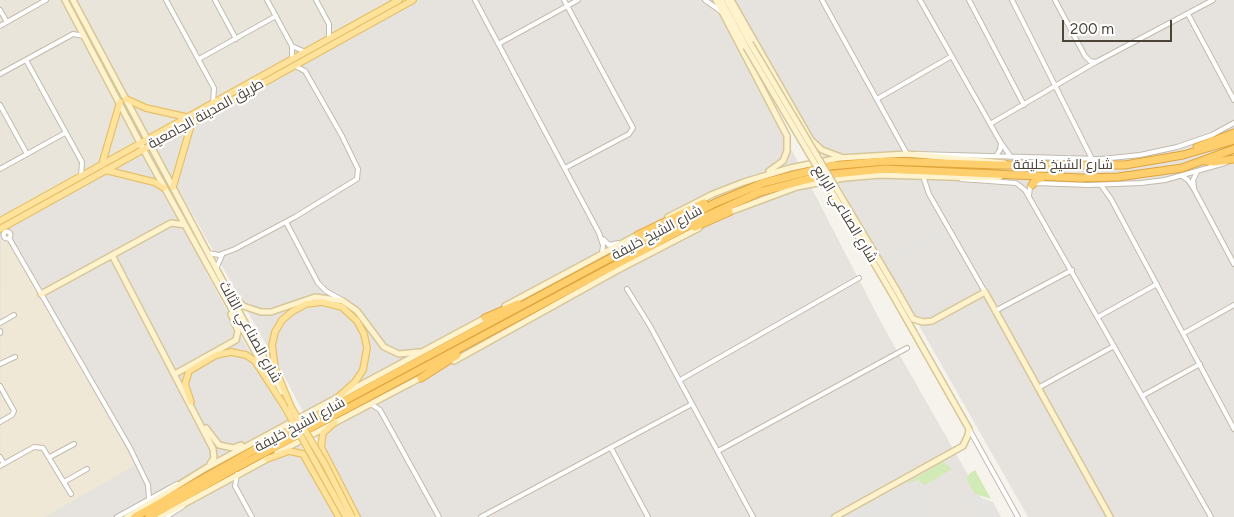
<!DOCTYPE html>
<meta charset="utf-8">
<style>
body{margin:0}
#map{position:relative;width:1234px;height:517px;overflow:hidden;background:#f6f3ec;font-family:Figtree,sans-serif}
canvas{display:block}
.scale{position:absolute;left:1062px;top:20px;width:110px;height:22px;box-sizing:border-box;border:2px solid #4b4439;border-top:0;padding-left:6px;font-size:15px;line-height:18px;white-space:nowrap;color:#4b4439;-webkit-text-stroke:4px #fff;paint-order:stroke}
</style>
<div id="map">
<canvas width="1234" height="517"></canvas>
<div class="scale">200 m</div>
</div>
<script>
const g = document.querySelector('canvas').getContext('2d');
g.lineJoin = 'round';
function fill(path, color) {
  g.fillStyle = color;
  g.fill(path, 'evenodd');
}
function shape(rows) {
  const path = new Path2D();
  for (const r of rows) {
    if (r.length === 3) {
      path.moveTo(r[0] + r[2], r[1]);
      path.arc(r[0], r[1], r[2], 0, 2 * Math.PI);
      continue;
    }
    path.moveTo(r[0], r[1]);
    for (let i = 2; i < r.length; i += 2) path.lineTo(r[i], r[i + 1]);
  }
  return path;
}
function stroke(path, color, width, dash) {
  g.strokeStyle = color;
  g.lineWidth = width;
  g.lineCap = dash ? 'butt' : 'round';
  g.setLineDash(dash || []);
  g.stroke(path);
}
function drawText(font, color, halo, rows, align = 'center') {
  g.font = font + ' Figtree,Cairo,sans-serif';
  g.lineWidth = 4.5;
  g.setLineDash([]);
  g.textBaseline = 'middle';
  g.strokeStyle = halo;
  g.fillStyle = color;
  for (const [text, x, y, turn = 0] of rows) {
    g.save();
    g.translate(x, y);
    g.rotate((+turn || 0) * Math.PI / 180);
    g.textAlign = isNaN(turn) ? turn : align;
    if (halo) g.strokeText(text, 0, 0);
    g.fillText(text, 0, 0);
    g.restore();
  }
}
fill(shape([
 [0,0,406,0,0,225]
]), '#eae5da');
fill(shape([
 [418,0,714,0,883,326,992,517,359,517,283,374,154,146],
 [734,0,1234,0,1234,517,1028,517],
 [147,143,206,272,340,517,0,517,0,225]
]), '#e6e2dd');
fill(shape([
 [1,224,135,465,45,517,0,517]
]), '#efe8d6');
fill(shape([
 [943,462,952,469,925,485,915,478,921,488,915,492,908,482],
 [975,470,991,499,975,494,967,480,969,474]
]), '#d2eab5');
fill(shape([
 [938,227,944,236,894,265,889,256],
 [916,480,937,517,849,517,870,505],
 [973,495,993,502,1001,517,978,517,975,514,974,517,966,502,967,496]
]), '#e5e3e0');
const street = shape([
 [166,0,214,88,213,103],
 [215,0,236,39],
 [267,0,292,46,292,59],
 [316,0,329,24,329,38],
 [475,0,599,233,603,245,602,254],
 [564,0,633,128,629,134,565,168],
 [705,0,722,12],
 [822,0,907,154],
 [920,0,1001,143,1011,157],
 [969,0,1024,105],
 [1012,0,1092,159],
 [1055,0,1085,56,1090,61,1096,62,1213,0],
 [0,10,7,22],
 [1188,14,1234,100],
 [0,26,46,0],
 [500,43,578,0],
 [292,46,305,52],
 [199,59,276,16],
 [26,60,82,162,81,176],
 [0,74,73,34,84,36],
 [877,99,952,56],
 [0,105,27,154],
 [990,124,1096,62],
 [915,154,1101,159,1140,155,1177,147,1212,135,1234,123],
 [996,156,1000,150,1001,143],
 [0,169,65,133],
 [923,176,929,194,985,292],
 [1182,176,1188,180,1194,189,1234,264],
 [961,179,1016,183,1025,190,1211,517],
 [1101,185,1111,199,1234,429],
 [1194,187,1193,180,1197,172],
 [1029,196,1030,187,1036,183,1088,185,1141,183,1165,180,1225,163],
 [286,222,318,283,326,291,342,300],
 [7,235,3.5],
 [9,238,130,448,148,485,149,498],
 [603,239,609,245,618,243],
 [208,253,219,255,235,249,295,217,357,179,358,169,342,136,305,71,295,66],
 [216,269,222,255],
 [627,289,650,326,753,517],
 [995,311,1072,270],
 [1098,317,1157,284],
 [0,323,14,315],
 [0,331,0,333],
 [1184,333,1234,305],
 [0,364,15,357],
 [680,380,859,278],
 [0,386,14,411,12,415,0,422],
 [1038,388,1114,346],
 [1142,396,1200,364],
 [371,404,380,410,439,517],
 [969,429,1018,517],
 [611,448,648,517],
 [718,451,907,348],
 [0,457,4,464],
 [50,457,74,444],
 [0,466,34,447,43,448,71,494],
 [237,474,235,486,252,517],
 [64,482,87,469],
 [117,517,177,484],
 [166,517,183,506],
 [481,517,692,404]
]);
const secondary = shape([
 [65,0,148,158,273,384],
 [73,0,282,392],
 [716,0,787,136,787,151,783,161,769,171],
 [721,0,746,47],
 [727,0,750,43],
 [731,0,811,140,822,150,841,157],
 [727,213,797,187,845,178,880,175,983,178,1000,177],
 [668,217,713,194,744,182,790,168,839,158,907,154,1005,163],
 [112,255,213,449,214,458,210,464],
 [896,289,913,319,923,322,932,321,985,292,1110,517],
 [231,293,243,306,261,312,271,312,315,297,343,301,357,311,384,347,399,354,419,352],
 [41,294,171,223,185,225],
 [505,306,641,233],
 [454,361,616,271,699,228],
 [175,374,236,340,238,331,231,314],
 [206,428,219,445,233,448,241,445],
 [277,453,424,376],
 [127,517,206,468,487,317],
 [160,517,269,458],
 [835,517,963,446,968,435,969,429,891,292]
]);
const primary = shape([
 [126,99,146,108,186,117],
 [102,164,120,102],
 [105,170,154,182,164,188],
 [173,187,191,125],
 [0,221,399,0],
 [0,229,413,0],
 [191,402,185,384,189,371,216,355,231,352,246,355,255,361,283,404],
 [291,407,275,368,272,345,275,332,282,320,293,311,306,304,322,302,342,307,357,321,364,334,367,348,363,370,355,382,337,398],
 [335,422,323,433,321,447,357,517],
 [267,459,289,451,303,454,339,517]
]);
const highway = shape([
 [1197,147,1234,133],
 [1205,161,1215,162,1234,159],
 [1032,185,1036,180,1043,177],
 [695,227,729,212],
 [638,235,704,203],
 [485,318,518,304],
 [421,378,457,355],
 [135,517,275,438,644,240,715,203,763,183,829,166,886,161,998,165,1125,165,1183,155,1234,140],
 [149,517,232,470,707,216,760,192,824,175,885,169,1081,178,1118,177,1182,168,1234,149]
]);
stroke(street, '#c2bbae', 6);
stroke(secondary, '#d6c79b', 8);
stroke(primary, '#e6c16a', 8);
stroke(highway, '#e0a43c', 9);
stroke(street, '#fff', 4);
stroke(secondary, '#fff3cd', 5);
stroke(primary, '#ffe39c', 5.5);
stroke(highway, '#ffcf6e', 7);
const secondaryBridge = shape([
 [750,43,896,289],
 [746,47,891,292]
]);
const primaryBridge = shape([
 [283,404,346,517],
 [291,407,326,466,352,517]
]);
stroke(secondaryBridge, '#d6c79b', 8, []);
stroke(primaryBridge, '#e6c16a', 8, []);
stroke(secondaryBridge, '#fff3cd', 5);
stroke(primaryBridge, '#ffe39c', 5.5);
drawText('14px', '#4b4439', '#fff', [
 ["طريق المدينة الجامعية",206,114,-29],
 ["شارع الشيخ خليفة",1063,165],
 ["شارع الصناعي الرابع",845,214,59],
 ["شارع الشيخ خليفة",657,233,-28],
 ["شارع الصناعي الثالث",250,332,61],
 ["شارع الشيخ خليفة",300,425,-28]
]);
</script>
